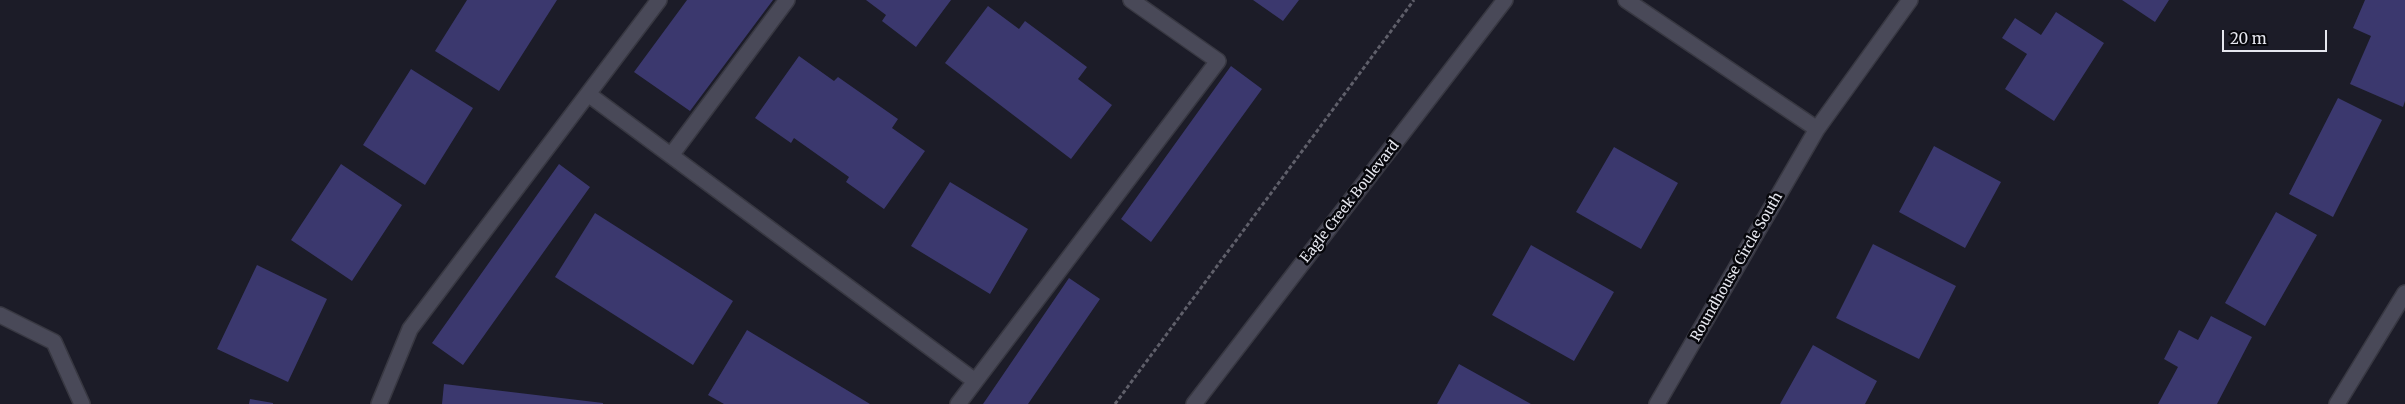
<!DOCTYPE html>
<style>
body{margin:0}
#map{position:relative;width:2405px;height:404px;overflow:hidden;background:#1c1c28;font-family:Merriweather,serif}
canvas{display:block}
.scale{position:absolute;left:2222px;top:30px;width:105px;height:22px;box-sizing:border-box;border:2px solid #e6e7ef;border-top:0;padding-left:6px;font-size:15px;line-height:18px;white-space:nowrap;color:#e6e7ef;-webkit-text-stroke:4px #07070c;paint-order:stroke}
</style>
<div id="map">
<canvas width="2405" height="404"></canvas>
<div class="scale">20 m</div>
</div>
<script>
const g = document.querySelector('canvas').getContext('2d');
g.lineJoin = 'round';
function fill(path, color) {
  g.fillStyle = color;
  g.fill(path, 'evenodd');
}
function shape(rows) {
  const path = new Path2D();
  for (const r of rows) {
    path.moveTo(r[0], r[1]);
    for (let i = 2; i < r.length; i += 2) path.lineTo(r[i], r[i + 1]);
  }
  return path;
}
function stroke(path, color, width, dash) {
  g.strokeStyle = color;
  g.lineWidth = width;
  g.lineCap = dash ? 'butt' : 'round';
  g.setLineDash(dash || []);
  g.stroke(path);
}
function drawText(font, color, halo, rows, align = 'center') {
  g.font = font + ' Merriweather,serif';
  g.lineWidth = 5;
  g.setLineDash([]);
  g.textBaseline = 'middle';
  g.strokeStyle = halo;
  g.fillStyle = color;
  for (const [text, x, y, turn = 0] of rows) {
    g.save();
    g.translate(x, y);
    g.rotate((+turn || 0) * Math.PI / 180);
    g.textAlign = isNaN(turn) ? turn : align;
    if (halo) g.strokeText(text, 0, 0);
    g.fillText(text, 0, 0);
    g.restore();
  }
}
fill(shape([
 [467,0,557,0,499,91,435,51],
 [687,0,773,0,690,111,634,72],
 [866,0,951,0,916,47,882,21,886,15],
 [1253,0,1299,0,1283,21],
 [2122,0,2169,0,2155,22],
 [2365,0,2405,0,2405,101,2403,107,2350,84,2371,36,2353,28],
 [988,6,1019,29,1025,21,1087,67,1078,79,1112,105,1071,159,945,63],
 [2056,12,2104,43,2054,121,2005,89,2027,54,2002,38,2015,18,2041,35],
 [799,56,834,81,838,77,898,119,892,128,925,151,884,209,846,182,849,177,794,138,791,143,755,118],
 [1231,66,1262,89,1151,242,1121,219],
 [411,69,473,108,425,185,363,145],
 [2338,98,2382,120,2333,217,2289,194],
 [1934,146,2001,182,1965,248,1899,212],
 [1614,147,1678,183,1641,249,1576,212],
 [341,164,402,205,352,281,291,240],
 [559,164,590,187,463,365,432,343],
 [950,182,1028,229,990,294,911,246],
 [2276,212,2317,235,2265,326,2225,303],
 [595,213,733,301,693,365,555,277],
 [1873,244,1956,286,1919,359,1836,318],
 [1531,245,1614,292,1574,361,1492,315],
 [257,265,327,299,288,382,217,349],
 [1069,278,1100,299,1028,404,983,404],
 [2211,316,2252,337,2217,404,2158,404,2178,367,2164,359,2179,330,2198,340],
 [747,330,870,404,724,404,708,395],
 [1813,345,1877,381,1865,404,1780,404],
 [1459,364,1531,404,1437,404],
 [444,384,603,403,603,404,442,404],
 [250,399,273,403,273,404,249,404]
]), '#3b386e');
const minor = shape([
 [1626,0,1817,129],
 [588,94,975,381],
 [672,154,787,0],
 [0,315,54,342,82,404],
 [379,404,410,329,659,0],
 [958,404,1218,61,1131,0],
 [1194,404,1505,0],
 [1657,404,1817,129,1910,0],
 [2337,404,2405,293]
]);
stroke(minor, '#383842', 18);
stroke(shape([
 [1115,404,1414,0]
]), '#5f5f6a', 3, [4, 2.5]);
stroke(minor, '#494958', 15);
drawText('14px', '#e6e7ef', '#07070c', [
 ["Eagle Creek Boulevard",1350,202,-52],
 ["Roundhouse Circle South",1737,267,-60]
]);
</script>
